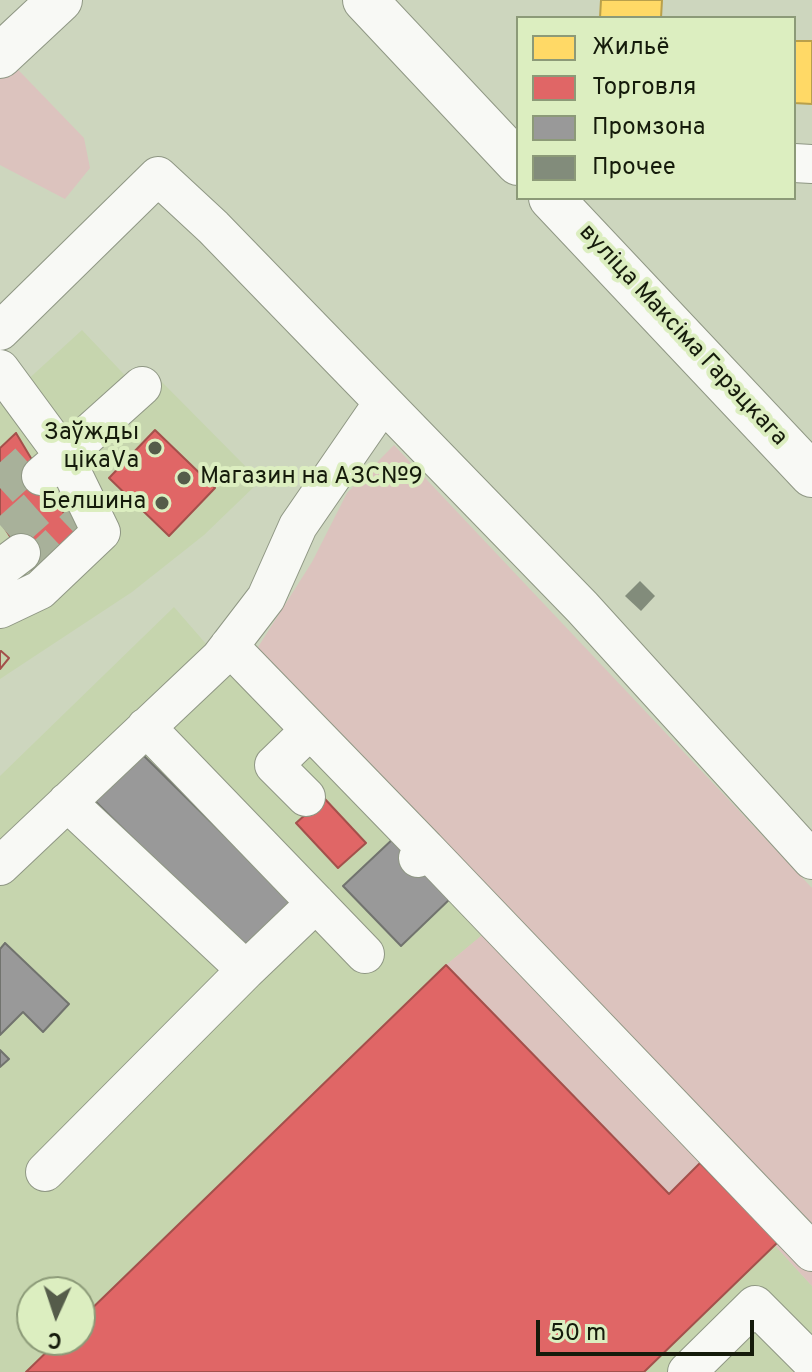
<!DOCTYPE html>
<meta charset="utf-8">
<style>
body{margin:0}
#map{position:relative;width:812px;height:1372px;overflow:hidden;background:#cdd6be;font-family:Overpass,sans-serif}
canvas{display:block}
.legend{position:absolute;left:516px;top:16px;width:280px;height:184px;box-sizing:border-box;background:#dceec0;border:2px solid #8c9a78;margin:0;padding:10px 14px;list-style:none;font-size:24px;color:#151b0b}
.legend li{display:flex;align-items:center;gap:16px;height:40px}
.legend b{width:40px;border:2px solid #8c9a78}
.north{position:absolute;left:16px;top:1276px;width:80px;height:80px;box-sizing:border-box;background:#dceec0;border:2px solid #8c9a78;border-radius:50%;rotate:183deg;font-size:22px;font-weight:700;line-height:32px;text-align:center;color:#151b0b}
.north::after{content:'';display:block;margin:auto;width:28px;height:36px;background:#555c4a;clip-path:polygon(50% 0,100% 100%,50% 72%,0 100%)}
.scale{position:absolute;left:536px;top:1320px;width:218px;height:36px;box-sizing:border-box;border:4px solid #151b0b;border-top:0;padding-left:10px;font-size:24px;line-height:28px;white-space:nowrap;color:#151b0b;-webkit-text-stroke:6px #dceec0;paint-order:stroke}
</style>
<div id="map">
<canvas width="812" height="1372"></canvas>
<ul class="legend">
<li><b style="height:22px;background:#ffd966"></b>Жильё</li>
<li><b style="height:22px;background:#e06666"></b>Торговля</li>
<li><b style="height:22px;background:#999"></b>Промзона</li>
<li><b style="height:22px;background:#828c7b"></b>Прочее</li>
</ul>
<div class="north">С</div>
<div class="scale">50 m</div>
</div>
<script>
const g = document.querySelector('canvas').getContext('2d');
g.lineJoin = 'round';
function fill(path, color) {
  g.fillStyle = color;
  g.fill(path, 'evenodd');
}
function shape(rows) {
  const path = new Path2D();
  for (const r of rows) {
    path.moveTo(r[0], r[1]);
    for (let i = 2; i < r.length; i += 2) path.lineTo(r[i], r[i + 1]);
  }
  return path;
}
function stroke(path, color, width, dash) {
  g.strokeStyle = color;
  g.lineWidth = width;
  g.lineCap = dash ? 'butt' : 'round';
  g.setLineDash(dash || []);
  g.stroke(path);
}
function drawText(font, color, halo, rows, align = 'center') {
  g.font = font + ' Overpass,sans-serif';
  g.lineWidth = 8;
  g.setLineDash([]);
  g.textBaseline = 'middle';
  g.strokeStyle = halo;
  g.fillStyle = color;
  for (const [text, x, y, turn = 0] of rows) {
    g.save();
    g.translate(x, y);
    g.rotate((+turn || 0) * Math.PI / 180);
    g.textAlign = isNaN(turn) ? turn : align;
    if (halo) g.strokeText(text, 0, 0);
    g.fillText(text, 0, 0);
    g.restore();
  }
}
fill(shape([
 [82,330,136,387,152,372,260,481,204,535,132,592,0,679,0,405],
 [174,607,207,645,489,930,446,965,668,1193,700,1163,812,1286,812,1372,0,1372,0,776],
 [32,1292,80,1292,80,1340,32,1340]
]), '#c6d5ae');
fill(shape([
 [0,51,84,138,90,168,65,199,0,165],
 [394,445,812,888,812,1286,700,1164,669,1194,446,965,488,930,239,677,312,562,347,493]
]), '#dcc3be');
const homes = shape([
 [601,0,662,0,661,18,600,18,601,0],
 [794,41,812,41,812,104,794,103,794,41]
]);
fill(homes, '#ffd966');
stroke(homes, '#b9a04b', 2);
const shops = shape([
 [155,430,215,488,169,536,109,478,155,430],
 [16,433,81,542,39,581,0,521,0,448,16,433],
 [1,651,9,658,0,669,0,652,1,651],
 [1,651,9,658,0,669,0,652,1,651],
 [324,798,366,843,338,868,296,823,324,798],
 [446,965,669,1194,700,1163,778,1242,644,1372,26,1372,59,1340,80,1340,80,1320,446,965]
]);
fill(shops, '#e06666');
stroke(shops, '#a3504b', 2);
const industry = shape([
 [142,754,293,903,246,950,95,801,142,754],
 [396,836,453,896,401,946,343,886,396,836],
 [5,943,69,1004,43,1032,23,1012,0,1035,0,949,5,943],
 [0,1050,9,1059,0,1067,0,1050]
]);
fill(industry, '#999');
stroke(industry, '#71736e', 2);
fill(shape([
 [640,581,655,596,641,611,625,596]
]), '#828c7b');
stroke(shape([
 [0,488,32,459],
 [8,534,52,495],
 [31,570,92,512]
]), '#a8b19a', 38, [38, 19]);
const minor = shape([
 [794,163,812,164],
 [0,331,158,176,213,227,582,607,812,860],
 [0,369,64,456,142,386],
 [0,569,21,553],
 [0,609,40,590,101,532,64,456,41,476],
 [229,646,426,849],
 [146,727,365,954],
 [306,797,274,765,310,730],
 [418,858,426,849,812,1252],
 [0,866,220,658,266,598,298,526,382,404],
 [246,970,316,903],
 [45,1172,246,970,67,802],
 [687,1372,755,1305,812,1362]
]);
const major = shape([
 [365,0,518,163],
 [0,56,60,0],
 [551,198,812,475]
]);
stroke(minor, '#8f9784', 40);
stroke(major, '#8f9784', 46);
stroke(minor, '#f8f9f5', 38);
stroke(major, '#f8f9f5', 44);
for (const [x, y, r, color] of [
 [155,448,8,"#555c4a"],
 [184,478,8,"#555c4a"],
 [162,503,8,"#555c4a"]
]) {
  const dot = new Path2D();
  dot.arc(x, y, r, 0, 2 * Math.PI);
  g.fillStyle = color;
  g.fill(dot);
  stroke(dot, '#dceec0', 3);
}
drawText('24px', '#151b0b', '#dceec0', [
 ["вуліца Максіма Гарэцкага",682,336,47]
]);
drawText('24px', '#151b0b', '#dceec0', [
 ["Заўжды",139,434],
 ["цікаVа",139,462],
 ["Магазин на АЗС№9",200,478,"left"],
 ["Белшина",146,503]
], 'right');
</script>
